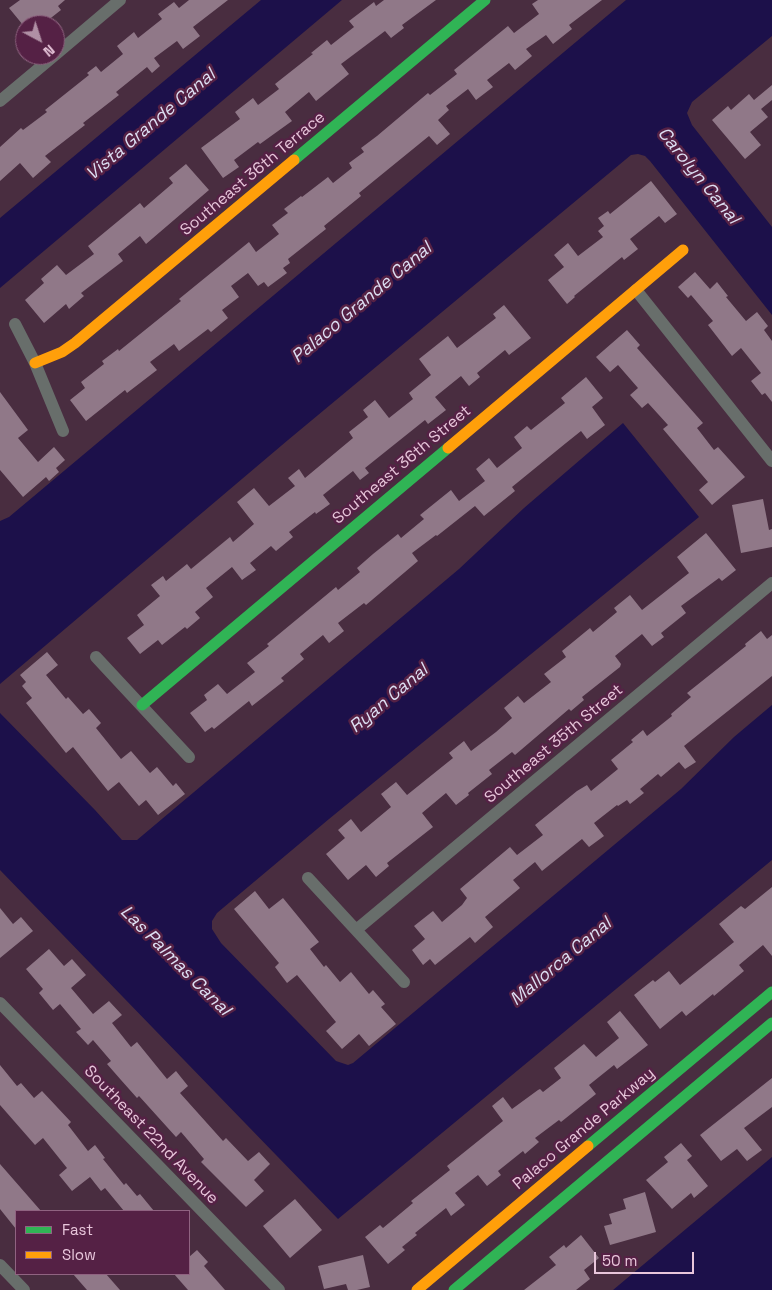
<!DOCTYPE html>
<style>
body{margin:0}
#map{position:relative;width:772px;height:1290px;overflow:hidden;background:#492d40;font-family:"Space Grotesk",sans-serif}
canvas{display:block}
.legend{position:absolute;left:15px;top:1210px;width:175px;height:65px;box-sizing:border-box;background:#552145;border:1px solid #906381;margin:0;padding:6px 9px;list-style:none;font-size:15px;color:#e8c6db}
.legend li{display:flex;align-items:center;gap:10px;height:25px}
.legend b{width:25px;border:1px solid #906381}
.north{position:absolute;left:15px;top:15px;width:50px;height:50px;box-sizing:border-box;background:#552145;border:1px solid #906381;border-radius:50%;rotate:140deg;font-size:14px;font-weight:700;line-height:20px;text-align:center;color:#e8c6db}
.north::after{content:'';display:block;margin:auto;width:18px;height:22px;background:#b090a5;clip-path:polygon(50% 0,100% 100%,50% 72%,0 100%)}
.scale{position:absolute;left:594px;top:1252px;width:100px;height:22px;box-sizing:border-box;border:2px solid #e8c6db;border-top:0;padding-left:6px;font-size:15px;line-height:18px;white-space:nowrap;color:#e8c6db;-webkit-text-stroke:4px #552145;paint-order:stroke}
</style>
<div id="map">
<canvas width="772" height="1290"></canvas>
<ul class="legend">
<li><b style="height:6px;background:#30b455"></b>Fast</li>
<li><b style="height:6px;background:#ff9f0a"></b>Slow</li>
</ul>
<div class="north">N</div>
<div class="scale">50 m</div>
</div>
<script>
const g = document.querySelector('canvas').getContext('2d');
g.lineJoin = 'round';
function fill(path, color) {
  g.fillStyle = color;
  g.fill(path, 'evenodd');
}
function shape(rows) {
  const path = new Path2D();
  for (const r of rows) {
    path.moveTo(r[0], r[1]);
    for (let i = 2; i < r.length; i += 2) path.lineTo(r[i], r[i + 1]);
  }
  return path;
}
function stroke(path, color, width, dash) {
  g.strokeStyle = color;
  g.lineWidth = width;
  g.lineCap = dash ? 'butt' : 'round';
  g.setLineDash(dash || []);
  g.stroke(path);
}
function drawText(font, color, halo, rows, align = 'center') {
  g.font = font + ' "Space Grotesk",sans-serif';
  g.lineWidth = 5;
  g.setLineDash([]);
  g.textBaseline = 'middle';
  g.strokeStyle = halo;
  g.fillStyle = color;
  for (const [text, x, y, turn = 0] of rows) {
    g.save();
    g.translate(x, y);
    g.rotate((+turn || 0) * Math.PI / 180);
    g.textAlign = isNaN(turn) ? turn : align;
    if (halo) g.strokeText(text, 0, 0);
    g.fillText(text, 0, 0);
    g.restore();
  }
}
fill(shape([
 [261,0,342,0,0,288,0,218],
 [626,0,772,0,772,36,692,102,687,113,692,125,772,227,772,315,650,161,645,156,638,154,631,155,288,440,0,684,0,521,9,517],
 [623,423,699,517,329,819,217,913,212,921,212,929,221,943,336,1061,348,1065,353,1063,681,789,734,737,772,705,772,860,338,1219,0,870,0,713,95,810,122,840,137,840,459,569,524,508],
 [772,1157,772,1290,613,1290]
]), '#1c104a');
fill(shape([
 [20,0,65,0,58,6,61,10,47,21,44,17,35,25,23,25,9,8],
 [189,0,228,0,193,27,200,36,183,49,177,41,154,58,160,66,152,73,147,67,116,92,119,95,83,123,85,125,45,156,51,162,33,178,20,163,0,181,0,147,21,128,23,130,47,112,45,110,89,75,87,73,96,66,101,72,123,54,117,46,134,32,138,38,162,19,158,14,174,2,179,8],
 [384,0,436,0,402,25,404,28,391,38,385,31,341,64,349,74,316,101,309,92,285,112,292,121,260,144,258,142,234,160,239,167,223,178,201,148,240,119,235,112,253,98,258,105,279,89,275,84,313,54,311,53,327,40,331,45,354,27,349,21,374,2,376,6],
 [538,0,602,0,569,25,572,29,553,44,546,35,526,49,532,56,515,70,509,63,487,80,493,87,476,100,468,89,446,106,449,110,438,120,450,134,437,145,429,136,359,193,361,196,324,226,326,229,288,259,290,263,283,268,287,273,268,287,264,282,258,286,248,273,231,286,239,297,222,310,228,318,211,332,208,329,179,351,174,344,150,362,157,370,127,393,125,390,86,421,70,400,85,388,81,382,104,364,102,361,118,349,119,351,181,301,179,299,249,242,256,252,279,234,272,225,288,213,284,209,301,196,302,197,328,177,333,183,352,168,349,163,364,152,361,148,377,136,428,93,430,95,457,74,454,70,508,26,514,33,539,14,532,4],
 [772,85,772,100,761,109,768,117,750,132,761,145,745,159,712,120,728,106,731,110,749,94,754,100],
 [186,164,209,190,146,244,140,236,118,254,123,261,81,293,84,296,69,309,66,304,44,323,25,300,44,283,41,279,57,265,66,275,94,254,88,246,140,203,144,208,173,183,169,178],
 [651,181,677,214,665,223,659,216,630,239,638,249,624,260,622,257,574,296,575,297,567,304,548,280,564,267,554,255,568,243,578,256,603,237,598,231,604,226,598,218,608,211,610,214],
 [695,272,710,289,717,282,728,296,726,297,746,321,757,312,768,326,764,330,772,341,772,402,765,393,762,395,751,381,761,373,741,348,732,356,708,325,713,321,691,295,688,298,678,287],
 [504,305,531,338,509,355,505,350,477,373,480,377,469,386,461,376,435,397,446,410,428,424,425,420,365,468,369,473,360,480,353,471,323,495,330,504,316,514,315,512,289,532,293,537,276,551,271,546,250,563,256,570,242,580,232,567,206,588,213,597,195,612,200,618,187,629,185,627,162,645,158,640,140,654,127,638,144,625,137,615,160,596,151,585,163,576,166,581,187,564,191,569,230,537,233,542,254,524,237,502,254,488,269,506,295,486,288,478,299,469,305,478,353,438,349,432,368,417,363,410,375,400,389,418,413,399,409,393,431,375,419,359,448,336,457,348,496,318,493,314],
 [627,330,640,345,637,348,703,423,697,428,714,450,718,447,745,477,712,505,699,490,708,482,663,429,668,425,648,403,642,408,630,395,638,388,618,365,610,372,596,357],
 [586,377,603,398,592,407,605,425,587,439,581,431,566,443,512,487,515,491,484,516,475,506,437,536,436,535,412,553,418,561,366,605,364,603,338,623,344,631,329,643,323,635,300,654,304,659,281,678,284,681,252,706,249,701,214,729,212,727,205,732,190,713,207,700,204,695,218,684,227,694,255,672,247,663,269,646,267,644,336,587,338,590,360,572,357,568,373,554,398,534,401,538,424,519,420,515,451,490,459,501,485,481,476,469,489,458,497,468,522,448,514,437,527,426,531,430,565,403,561,398],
 [0,392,28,430,18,438,38,462,54,447,65,460,56,468,59,472,49,481,46,477,23,497,0,470],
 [763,499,769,530,772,529,772,547,741,553,732,505],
 [706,533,736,570,722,581,719,578,681,606,686,613,661,633,664,637,652,646,642,634,615,656,621,664,620,667,582,697,584,700,571,711,569,709,515,755,512,752,489,770,492,774,468,793,469,795,456,805,446,793,422,813,433,827,387,863,389,866,376,877,366,865,348,880,326,854,345,838,338,830,351,819,361,832,391,807,381,794,396,782,407,795,453,758,449,753,464,741,471,751,496,732,512,718,504,708,518,696,524,703,551,682,544,674,566,657,562,651,590,628,593,632,617,612,614,608,630,595,642,610,689,573,677,557],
 [761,631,767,639,772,635,772,676,684,746,696,762,685,769,679,762,661,777,658,774,640,789,644,793,630,804,627,800,618,806,617,805,594,823,604,836,589,847,582,839,542,871,535,862,513,880,520,888,485,917,493,927,475,943,470,937,435,965,430,959,423,965,412,950,425,939,414,926,433,911,442,922,462,905,467,898,460,889,510,847,517,855,543,835,535,825,577,791,587,785,591,791,618,769,611,760,633,742,631,740,643,730,647,736,672,716,671,714,691,697,687,693,746,646,745,644],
 [47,652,58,665,46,675,66,699,68,697,83,714,89,709,101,723,96,728,121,759,131,751,150,773,157,767,173,786,176,783,185,794,158,815,146,800,139,806,119,782,108,791,73,747,66,753,26,703,32,698,22,686,26,682,20,675],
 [772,887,772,956,763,945,739,965,744,971,714,996,713,994,686,1016,682,1011,660,1029,634,995,653,980,655,982,669,971,680,985,734,942,719,924,741,906,745,909],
 [255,891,269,909,283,898,319,942,310,949,324,967,326,965,340,982,351,972,369,994,373,990,385,1004,381,1007,396,1024,369,1046,359,1034,342,1049,326,1031,336,1022,297,975,287,983,275,967,279,963,234,909],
 [0,908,13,924,21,917,33,931,0,958],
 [49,949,64,966,72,959,86,975,71,988,93,1014,109,1001,122,1015,112,1023,131,1047,137,1042,167,1079,176,1071,188,1086,180,1093,223,1141,226,1138,248,1161,259,1152,270,1164,254,1180,264,1191,246,1207,201,1162,204,1159,181,1132,176,1137,139,1096,137,1098,121,1080,107,1064,111,1061,93,1040,88,1045,76,1032,81,1029,60,1004,53,1010,39,993,43,989,26,969],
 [620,1011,648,1045,617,1069,614,1065,589,1085,596,1094,561,1122,559,1120,535,1138,539,1142,525,1154,523,1151,498,1171,501,1175,487,1186,478,1175,455,1193,465,1205,451,1216,446,1208,415,1233,417,1235,402,1247,405,1250,388,1264,365,1237,380,1225,383,1228,413,1203,411,1201,450,1170,447,1166,503,1121,492,1106,503,1097,512,1109,538,1090,540,1089,543,1092,561,1078,554,1068,584,1044,596,1057,619,1038,607,1022],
 [0,1065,17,1086,21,1083,34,1098,42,1091,71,1122,68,1125,88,1151,95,1145,105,1158,103,1159,124,1185,126,1183,137,1196,140,1194,154,1211,124,1211,105,1188,101,1191,90,1177,72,1191,59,1175,67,1168,43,1138,35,1145,0,1105],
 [772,1078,772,1107,744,1128,762,1150,747,1161,737,1149,721,1161,700,1135],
 [681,1143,692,1156,687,1160,708,1186,694,1198,691,1193,672,1209,646,1180,668,1162,664,1157],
 [0,1164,41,1211,16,1211,16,1229,0,1209],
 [645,1192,656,1232,610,1245,604,1226,612,1224,609,1214,626,1209,623,1199],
 [295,1199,322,1230,290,1258,263,1226],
 [581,1235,599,1258,584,1270,590,1279,576,1290,524,1290,556,1265,549,1257,564,1245,566,1248],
 [197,1250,208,1262,204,1266,225,1290,188,1290,174,1274,189,1274,189,1257],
 [363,1255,370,1287,357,1290,348,1290,346,1284,324,1289,318,1266],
 [73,1274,106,1274,120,1290,87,1290]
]), '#907888');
stroke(shape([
 [55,55,120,0],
 [0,101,55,55],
 [636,290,772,461],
 [15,324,35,363,63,431],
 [96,657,189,757],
 [308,878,404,982],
 [356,930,772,583],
 [0,1003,279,1290],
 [0,1265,24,1290]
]), '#686e6b', 12);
stroke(shape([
 [294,160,485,0],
 [142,705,448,448],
 [588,1146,772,992],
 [454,1290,772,1023]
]), '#30b455', 11);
stroke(shape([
 [35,363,62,352,75,343,294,160],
 [448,448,683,250],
 [417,1290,588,1146]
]), '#ff9f0a', 11);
drawText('16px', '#e8c6db', '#552145', [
 ["Southeast 36th Terrace",253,174,-40],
 ["Southeast 36th Street",402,465,-40],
 ["Southeast 35th Street",554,744,-40],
 ["Palaco Grande Parkway",584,1129,-40],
 ["Southeast 22nd Avenue",151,1135,46]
]);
drawText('italic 18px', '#dddff3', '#552145', [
 ["Vista Grande Canal",151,125,-40],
 ["Carolyn Canal",698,176,51],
 ["Palaco Grande Canal",362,303,-40],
 ["Ryan Canal",389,699,-40],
 ["Las Palmas Canal",175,961,45],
 ["Mallorca Canal",561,962,-40]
]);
</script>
